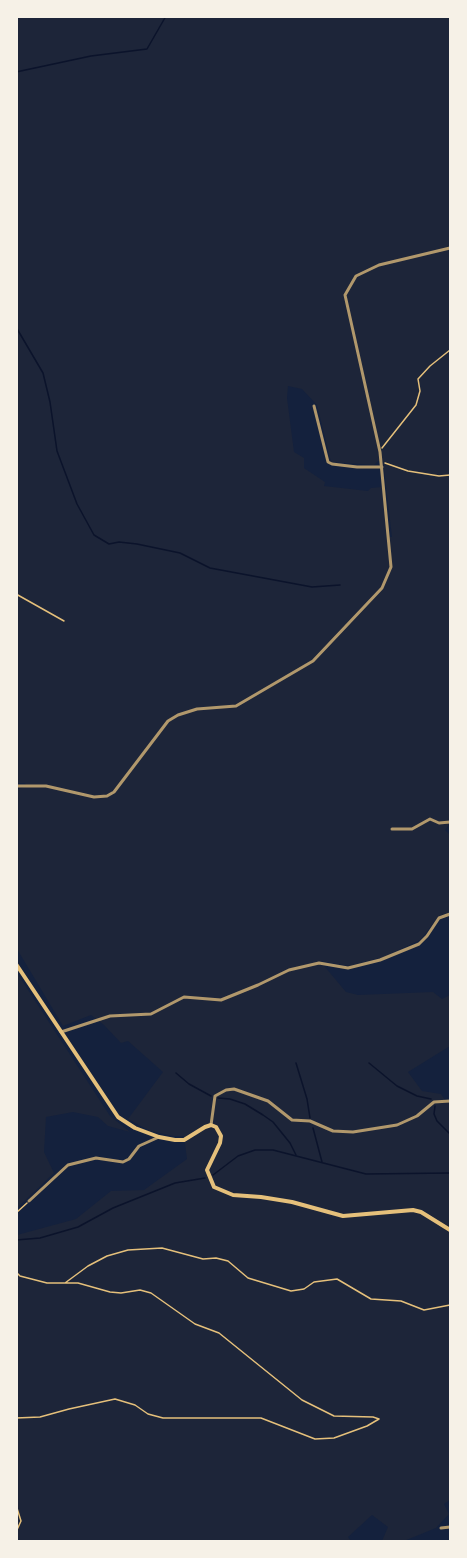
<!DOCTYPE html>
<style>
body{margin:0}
#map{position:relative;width:467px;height:1558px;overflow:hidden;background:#14213d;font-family:Helvetica,sans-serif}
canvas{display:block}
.frame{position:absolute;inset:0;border:18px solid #f6f1e7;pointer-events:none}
</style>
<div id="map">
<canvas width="467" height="1558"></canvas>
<div class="frame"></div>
</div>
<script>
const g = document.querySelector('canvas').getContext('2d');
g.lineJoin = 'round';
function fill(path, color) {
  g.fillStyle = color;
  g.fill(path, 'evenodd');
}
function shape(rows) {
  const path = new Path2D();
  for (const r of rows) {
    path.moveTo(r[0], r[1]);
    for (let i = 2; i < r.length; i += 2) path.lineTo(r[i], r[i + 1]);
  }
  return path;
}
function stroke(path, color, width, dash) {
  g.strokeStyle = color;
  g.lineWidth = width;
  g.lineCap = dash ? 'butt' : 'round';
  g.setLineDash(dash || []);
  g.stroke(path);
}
fill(shape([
 [17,17,450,17,450,823,445,830,450,835,450,912,439,916,420,940,384,957,349,966,320,961,346,992,358,995,433,992,442,999,450,995,450,1046,408,1072,422,1091,441,1094,447,1103,450,1103,450,1500,444,1504,449,1514,436,1528,404,1541,382,1541,388,1527,372,1515,348,1537,351,1541,17,1541,17,1235,76,1219,111,1191,144,1190,187,1159,184,1136,173,1136,150,1131,128,1119,163,1072,128,1041,121,1043,104,1025,91,1015,63,1026,17,949,17,789,26,787,25,783,17,783],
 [288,386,302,389,317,405,331,462,374,465,378,461,383,461,392,537,388,537,382,487,371,488,368,491,324,486,325,482,304,468,304,458,294,452,287,398],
 [17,973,110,1116,130,1132,108,1126,98,1117,73,1112,46,1117,44,1152,54,1173,17,1208]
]), '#1d2539');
stroke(shape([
 [16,72,91,56,147,49,166,16],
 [16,327,43,373,50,402,57,451,77,504,94,535,109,544,119,542,137,544,180,553,210,568,312,587,340,585],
 [296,1063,307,1099,310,1118],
 [369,1063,397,1086,417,1096,431,1099],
 [176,1073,189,1084,211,1096],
 [218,1098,230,1099,245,1104,263,1115,273,1122,290,1143,296,1155],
 [435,1106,434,1114,437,1121,450,1134],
 [313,1128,322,1162],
 [213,1175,238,1156,255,1150,273,1150,366,1174,450,1173],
 [16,1240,40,1238,78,1227,113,1208,175,1183,205,1178]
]), '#0b132b', 1.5);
stroke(shape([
 [382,448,416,405,420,391,418,379,430,366,450,350],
 [385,463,408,471,439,476,450,475],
 [16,594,64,621],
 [16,1213,27,1203],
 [16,1272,20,1276,47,1283,78,1283,110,1292,121,1293,140,1290,151,1293,195,1324,219,1333,302,1400,334,1416,373,1417,379,1419],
 [65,1283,88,1266,107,1256,128,1250,162,1248,203,1259,216,1258,228,1261,248,1278,291,1291,304,1289,314,1282,337,1279,371,1299,401,1301,424,1310,450,1305],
 [16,1418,40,1417,69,1409,115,1399,135,1405,148,1414,163,1418,261,1418,315,1439,334,1438,367,1426,379,1419],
 [16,1505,21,1521,16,1532]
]), '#e5c07b', 1.5);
stroke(shape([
 [314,406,328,462,332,464,357,467,382,467],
 [392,829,412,829,430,819,439,823,450,822],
 [61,1032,110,1016,151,1014,184,997,221,1000,258,985,289,970,319,963,348,968,380,960,419,944,427,936,439,918,450,914],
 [211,1125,215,1096,226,1090,234,1089,268,1101,292,1120,310,1121,333,1131,353,1132,397,1125,417,1116,434,1102,450,1101],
 [29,1201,68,1165,96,1158,123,1162,129,1159,139,1146,159,1137],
 [441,1528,450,1527]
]), '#b1986c', 3);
stroke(shape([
 [16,786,46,786,94,797,107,796,114,792,168,721,178,715,197,709,236,706,313,661,382,588,391,567,380,452,345,295,356,276,379,265,450,248]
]), '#b1986c', 3);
stroke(shape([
 [16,964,118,1117,135,1128,159,1137,175,1140,184,1140,205,1127,211,1125,216,1127,221,1136,220,1143,207,1170,214,1187,233,1195,261,1197,292,1202,343,1216,413,1210,421,1212,450,1230]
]), '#e5c07b', 4);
</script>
